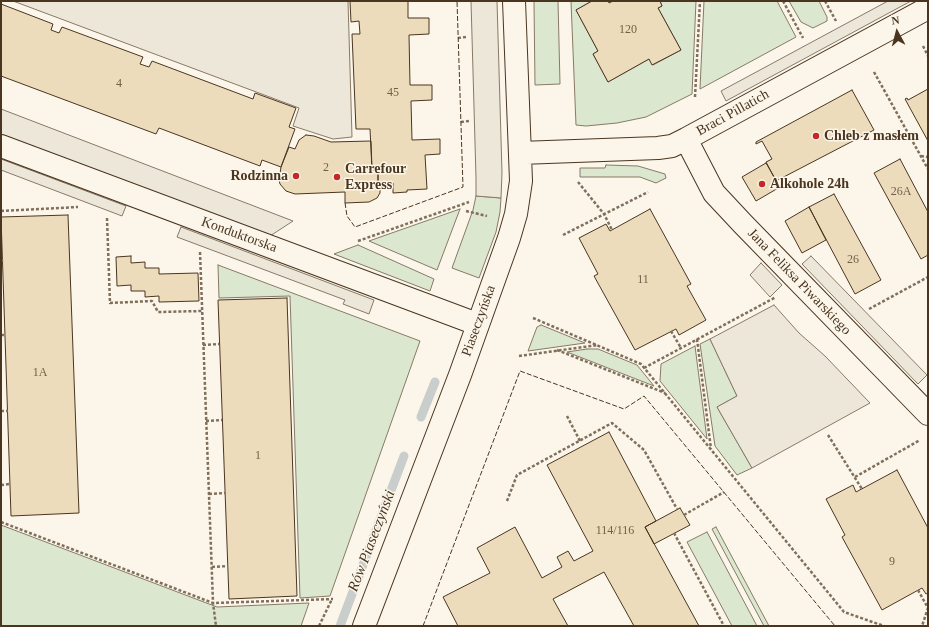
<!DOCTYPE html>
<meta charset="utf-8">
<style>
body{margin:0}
#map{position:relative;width:929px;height:627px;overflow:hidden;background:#fbf6e9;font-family:"Times New Roman",serif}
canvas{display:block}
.frame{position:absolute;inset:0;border:2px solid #4a3520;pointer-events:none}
.north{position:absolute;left:877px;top:12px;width:40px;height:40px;-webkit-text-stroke:3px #fbf6e9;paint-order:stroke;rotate:353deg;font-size:11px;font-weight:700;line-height:16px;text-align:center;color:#4a3520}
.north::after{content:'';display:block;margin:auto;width:14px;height:18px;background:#4a3520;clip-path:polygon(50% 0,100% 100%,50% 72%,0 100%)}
</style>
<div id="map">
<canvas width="929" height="627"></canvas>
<div class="frame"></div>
<div class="north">N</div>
</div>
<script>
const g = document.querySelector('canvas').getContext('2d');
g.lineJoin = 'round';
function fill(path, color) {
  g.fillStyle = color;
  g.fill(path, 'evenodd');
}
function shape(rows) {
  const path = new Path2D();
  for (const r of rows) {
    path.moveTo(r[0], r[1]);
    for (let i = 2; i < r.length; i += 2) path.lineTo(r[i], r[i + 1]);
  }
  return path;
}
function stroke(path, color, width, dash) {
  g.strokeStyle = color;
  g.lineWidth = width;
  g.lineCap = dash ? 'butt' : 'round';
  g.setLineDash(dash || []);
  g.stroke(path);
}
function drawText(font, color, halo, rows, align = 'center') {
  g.font = font + ' "Times New Roman",serif';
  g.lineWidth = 3;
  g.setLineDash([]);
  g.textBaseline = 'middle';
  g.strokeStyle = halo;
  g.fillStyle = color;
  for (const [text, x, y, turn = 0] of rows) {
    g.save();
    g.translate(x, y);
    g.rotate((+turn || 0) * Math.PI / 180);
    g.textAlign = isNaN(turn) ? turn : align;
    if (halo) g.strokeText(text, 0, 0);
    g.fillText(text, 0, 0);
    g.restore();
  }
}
const green = shape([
 [534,1,558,1,560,84,535,85,534,1],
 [571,1,592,1,576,10,598,51,593,54,608,82,649,59,653,65,681,50,658,8,662,6,660,1,696,1,692,94,646,117,617,123,586,126,576,125,571,1],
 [704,1,777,1,796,37,700,89,704,1],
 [789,1,819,1,827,17,827,21,813,28,801,22,789,1],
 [606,165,638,166,665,174,666,178,656,183,640,177,580,177,580,168,605,168,606,165],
 [476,196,501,198,500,212,496,232,479,278,452,268,473,210,476,196],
 [460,209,437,270,369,241,460,209],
 [358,245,434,279,430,291,334,254,358,245],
 [218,265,420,341,330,596,300,598,290,296,219,298,218,265],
 [541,325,585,343,528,351,537,327,541,325],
 [710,339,737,396,717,407,752,468,737,475,715,446,700,344,710,339],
 [695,346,707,439,660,381,661,364,695,346],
 [587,349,598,349,637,365,654,386,567,352,587,349],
 [1,525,217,607,309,603,301,626,1,626,1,525],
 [716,527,769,626,764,626,712,529,716,527],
 [707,532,757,626,732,626,687,542,707,532]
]);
fill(green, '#dce7d0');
stroke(green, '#887966', 1);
const parking = shape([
 [13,1,348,1,352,137,333,139,293,126,299,108,13,1],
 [471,1,497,1,502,173,501,198,476,196,476,178,471,1],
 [888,1,911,1,726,101,721,91,888,1],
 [1,109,293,221,270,236,1,134,1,109],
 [1,159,126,206,122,216,1,170,1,159],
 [181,227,374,300,369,314,343,304,345,300,177,237,181,227],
 [811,256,927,375,918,384,802,264,811,256],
 [761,263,782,285,770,297,750,275,761,263],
 [774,305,799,333,825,356,870,403,752,468,717,407,737,396,710,339,774,305]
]);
fill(parking, '#ede7d9');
stroke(parking, '#887966', 1);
stroke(shape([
 [421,417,435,382],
 [340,626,404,456]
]), '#c9cecd', 9);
const building = shape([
 [350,1,408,1,408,18,429,18,429,34,409,35,410,85,432,85,432,100,411,101,412,140,440,139,440,154,425,155,427,189,407,190,407,192,393,193,393,183,378,184,378,170,372,170,370,129,356,129,352,34,360,34,359,21,351,22,350,1],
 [592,1,608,1,609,3,613,1,660,1,662,6,658,8,681,50,652,65,649,59,608,82,593,54,598,51,576,10,592,1],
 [1,4,53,24,51,30,59,33,62,27,143,57,140,64,149,67,152,61,253,99,255,93,296,108,289,127,295,129,281,167,262,160,260,166,159,128,156,134,1,76,1,4],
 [928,89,928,141,905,99,907,98,908,100,928,89],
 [852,90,874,130,776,181,766,162,772,159,762,141,756,144,756,142,852,90],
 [306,135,314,136,331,142,371,141,372,170,378,170,378,184,380,184,380,193,377,198,369,202,345,203,345,192,295,194,286,191,280,184,279,180,281,167,289,147,295,149,299,140,306,135],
 [900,159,928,212,928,255,921,259,874,173,900,159],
 [766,163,780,187,756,201,742,177,766,163],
 [834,194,881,280,855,294,809,207,834,194],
 [809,207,826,240,802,253,785,221,809,207],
 [650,209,691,284,687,286,706,320,679,335,676,329,635,350,594,276,598,274,579,238,606,224,610,231,650,209],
 [68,215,79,513,11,516,1,217,68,215],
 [131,256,131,263,145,262,145,268,159,268,159,274,198,273,199,301,159,302,159,296,145,297,145,291,131,291,131,285,117,286,116,257,131,256],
 [287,298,297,596,229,599,218,300,287,298],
 [609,432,656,521,645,527,699,626,634,626,604,572,553,599,568,626,458,626,443,597,490,573,477,548,515,527,542,578,562,567,557,557,568,551,574,561,593,551,547,465,609,432],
 [897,470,928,528,928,593,926,594,922,588,882,610,842,537,845,535,826,499,853,485,856,492,897,470],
 [680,508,690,525,654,544,645,527,680,508]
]);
fill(building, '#ecdcbc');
stroke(building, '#4a3520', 1);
const street = shape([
 [686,139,714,193,743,224,928,414],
 [1,146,477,324],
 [520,153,658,148,672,146,686,139,928,8],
 [364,626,460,375,509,238,516,214,521,181,514,1]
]);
stroke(street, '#4a3520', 24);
stroke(shape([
 [783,1,803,38],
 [825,1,836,21],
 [458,38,466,37],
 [923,46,928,56],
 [874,72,928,169],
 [695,97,700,1],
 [461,122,469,121],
 [921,156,928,157],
 [578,182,604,214,612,230],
 [1,211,78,207],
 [466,211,487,216],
 [107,218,110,303,152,301,158,312,202,311],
 [563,235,648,192],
 [358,241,469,202],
 [200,252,213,603,216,626],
 [1,261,3,260],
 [869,309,928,277],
 [533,318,641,364,844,612,884,626],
 [671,331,681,348],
 [1,335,5,335],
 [697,339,711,449],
 [203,345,219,344],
 [557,350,665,393],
 [519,356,598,345],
 [644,368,776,297],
 [1,411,8,411],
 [567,416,580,441],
 [206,421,222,420],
 [828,435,862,489],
 [855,477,920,440],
 [1,485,10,484],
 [209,494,225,493],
 [507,501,517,475,612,423,644,450,677,509],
 [684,515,724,492],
 [1,522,213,603,333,599],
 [674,533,724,626],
 [212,567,228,566],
 [918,590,928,608,922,626],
 [319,626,332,599]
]), '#7f6f5c', 2.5, [3, 2]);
stroke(street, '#fbf6e9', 22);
stroke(shape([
 [345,203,347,216,355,227,463,187,457,1],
 [423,626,520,371,624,409,644,396,835,626]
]), '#4a3520', 1, [5, 2]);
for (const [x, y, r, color] of [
 [816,136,4,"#c62828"],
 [296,176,4,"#c62828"],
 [337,177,4,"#c62828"],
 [762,184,4,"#c62828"]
]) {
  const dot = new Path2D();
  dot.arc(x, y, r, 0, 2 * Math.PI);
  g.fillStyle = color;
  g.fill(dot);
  stroke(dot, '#fbf6e9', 1.5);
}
drawText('12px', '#725f47', null, [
 ["120",628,30],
 ["4",119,84],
 ["45",393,93],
 ["2",326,168],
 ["26A",901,192],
 ["26",853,260],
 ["11",643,280],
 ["1A",40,373],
 ["1",258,456],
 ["114/116",615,531],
 ["9",892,562]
]);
drawText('14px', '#4a3520', '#fbf6e9', [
 ["Braci Pillatich",733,113,-29],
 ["Konduktorska",239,235,20],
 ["Jana Feliksa Piwarskiego",799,282,46],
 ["Piaseczyńska",479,321,-70]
]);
drawText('bold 14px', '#4a3520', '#fbf6e9', [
 ["Chleb z masłem",824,136],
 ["Carrefour",345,169],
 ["Express",345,185],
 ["Rodzinna",288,176,"right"],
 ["Alkohole 24h",770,184]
], 'left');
drawText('italic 15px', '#4a3520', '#fbf6e9', [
 ["Rów Piaseczyński",372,541,-69]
]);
</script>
